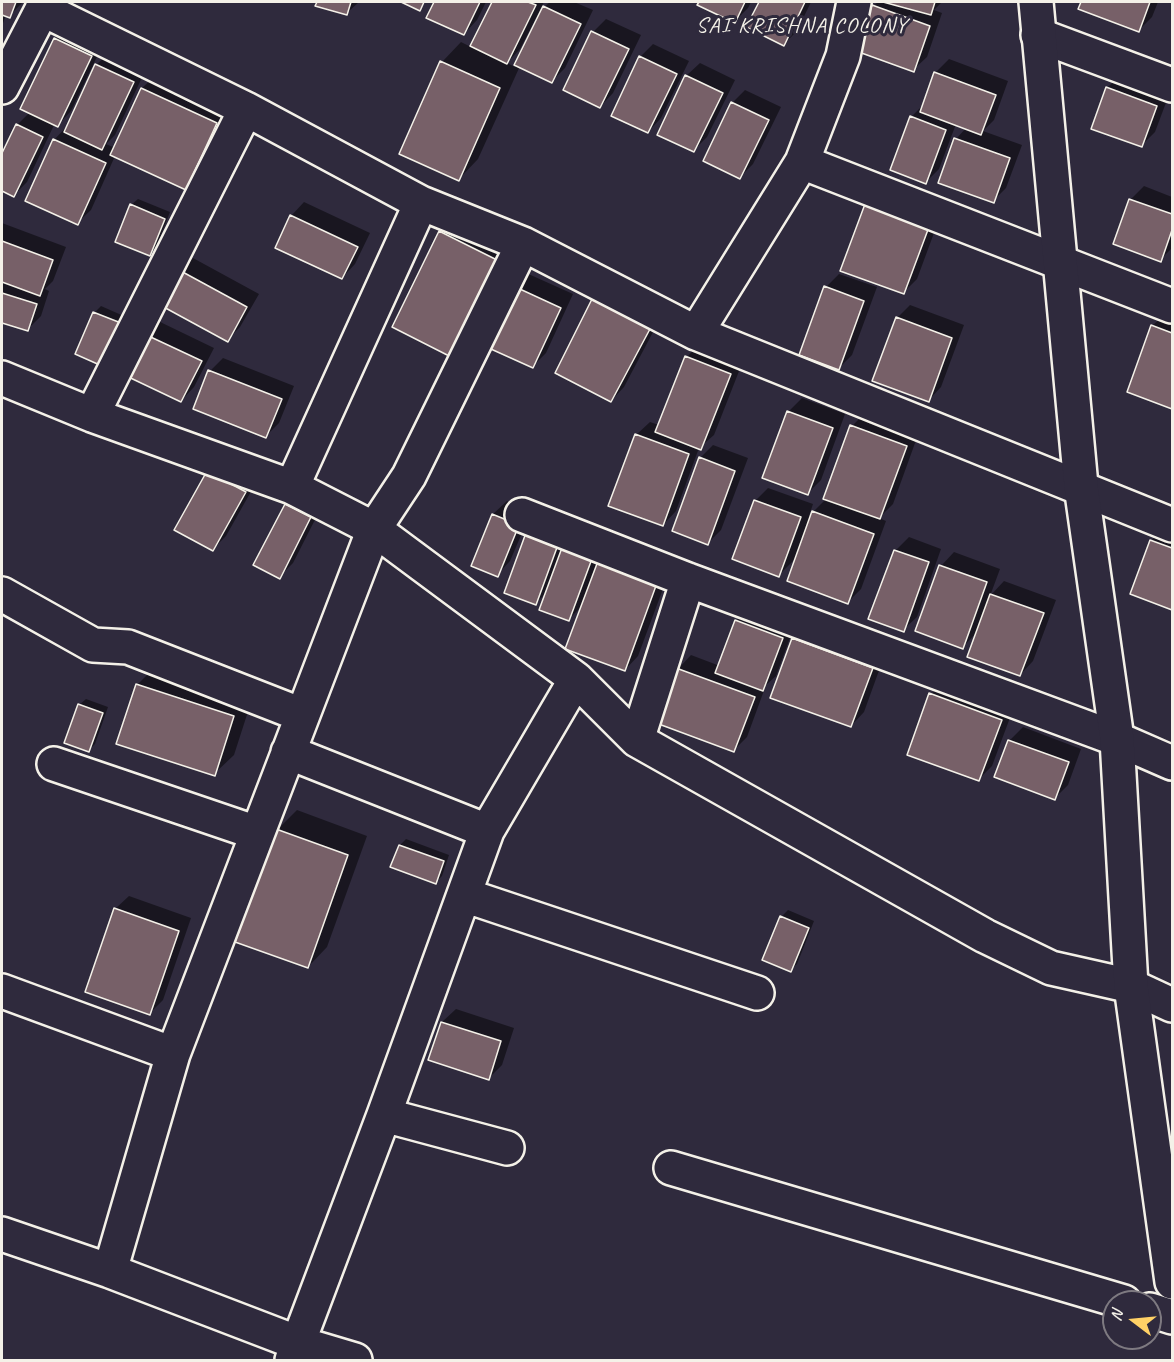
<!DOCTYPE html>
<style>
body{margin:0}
#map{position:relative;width:1174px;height:1362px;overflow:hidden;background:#2f2a3d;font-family:Caveat,sans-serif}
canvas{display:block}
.frame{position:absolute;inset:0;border:3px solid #f4f1e8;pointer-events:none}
.north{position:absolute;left:1102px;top:1290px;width:60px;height:60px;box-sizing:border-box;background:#2f2a3d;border:2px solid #7e7a81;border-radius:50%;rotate:286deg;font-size:16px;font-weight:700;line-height:24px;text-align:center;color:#f4f1e8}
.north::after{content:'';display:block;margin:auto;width:21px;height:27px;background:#ffd166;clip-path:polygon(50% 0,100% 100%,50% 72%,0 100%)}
</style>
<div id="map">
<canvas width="1174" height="1362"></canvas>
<div class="frame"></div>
<div class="north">N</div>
</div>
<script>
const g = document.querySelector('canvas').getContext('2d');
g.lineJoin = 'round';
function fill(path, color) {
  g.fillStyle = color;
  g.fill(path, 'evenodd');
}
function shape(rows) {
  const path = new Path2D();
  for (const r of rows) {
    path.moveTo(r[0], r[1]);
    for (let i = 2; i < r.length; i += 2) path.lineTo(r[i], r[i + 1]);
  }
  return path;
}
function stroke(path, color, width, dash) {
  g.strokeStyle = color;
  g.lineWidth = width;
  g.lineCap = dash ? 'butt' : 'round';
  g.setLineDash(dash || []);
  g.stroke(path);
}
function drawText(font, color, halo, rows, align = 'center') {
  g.font = font + ' Caveat,sans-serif';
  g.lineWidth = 6;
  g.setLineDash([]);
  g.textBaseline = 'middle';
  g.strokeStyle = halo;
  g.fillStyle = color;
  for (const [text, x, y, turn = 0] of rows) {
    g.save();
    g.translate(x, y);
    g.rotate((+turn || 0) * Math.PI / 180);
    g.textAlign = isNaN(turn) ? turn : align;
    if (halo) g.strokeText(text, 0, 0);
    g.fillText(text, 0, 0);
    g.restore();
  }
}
fill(shape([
 [2,2,23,2,9,16,6,15,2,26],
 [318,2,359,2,347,13,317,5],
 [436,2,486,2,477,20,464,34,428,17],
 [494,2,544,2,520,49,507,63,515,67,544,7,550,2,574,2,593,10,565,68,552,81,520,66,478,159,459,179,442,62,461,42,471,47],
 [701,2,751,2,748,8,735,21,699,4],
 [761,2,811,2,797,31,784,44,748,27],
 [878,2,942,2,934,10,942,13,927,57,913,70,873,6],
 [1082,2,1158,2,1152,17,1139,30,1080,8],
 [606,19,641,35,613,93,600,107,593,32],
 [68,26,104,42,71,111,58,125,55,123,27,182,14,195,2,189,2,156,17,125,30,112,55,39],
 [653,44,689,61,661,118,648,132,640,57],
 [110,52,146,69,115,135,106,144,115,148,142,88,156,75,229,110,199,175,186,188,115,156,91,210,77,223,54,140,67,126,96,65],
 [949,59,1008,81,994,120,983,131,1022,145,1006,188,993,201,956,139,966,128,956,124,939,169,926,182,911,117,925,103,935,73],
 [700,63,735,80,707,137,694,150,686,76],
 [1120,75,1170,92,1155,132,1142,145,1107,88],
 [745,90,781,107,753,164,740,177,732,103],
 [1144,186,1172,197,1172,248,1160,260,1115,243,1131,199],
 [138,199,170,212,156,248,149,254,131,205],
 [304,202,370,233,355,264,342,278,291,216],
 [460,213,525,245,478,340,440,232],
 [941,214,917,279,904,292,842,270],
 [2,223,66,247,53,281,45,289,49,291,41,316,28,329,2,321],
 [193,258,259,294,240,327,227,340,180,271],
 [524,272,573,294,546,353,533,366,484,344],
 [839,274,877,287,852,355,839,368,826,287],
 [607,287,662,315,624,387,611,401,593,300],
 [910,305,964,325,941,387,928,401,897,318],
 [101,306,126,317,102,364,94,313],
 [1166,313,1172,315,1172,408,1129,391,1152,326],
 [154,319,214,348,194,387,181,401,122,372],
 [700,343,743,361,714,435,699,448,676,511,663,525,636,435,650,422,659,425,687,357],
 [223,358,294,386,279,423,266,436,210,371],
 [802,398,845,414,821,480,808,493,788,412],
 [865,413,919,432,893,504,879,518,886,521,861,589,848,602,797,557,779,575,755,501,768,488,813,504,809,516,827,498,852,426],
 [713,445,748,458,721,530,708,543,700,458],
 [208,472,258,479,226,536,213,549],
 [299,491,323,504,293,563,279,577,255,565,286,504],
 [507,501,531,512,510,561,497,575,473,565,493,514],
 [1165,527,1172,530,1172,609,1132,593,1151,541],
 [528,531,670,570,638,656,625,670,583,605,568,620,548,591,536,603],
 [909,537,941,549,917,617,903,630,895,551],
 [954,552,1000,569,990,596,1004,581,1056,600,1033,661,1020,675,977,632,963,647,917,630,941,566],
 [750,608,795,624,776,676,766,685,747,737,734,750,678,669,691,655,720,666,736,621],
 [807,626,885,654,864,712,851,726,794,639],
 [157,665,253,696,234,755,214,774,137,685],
 [944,681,1014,707,992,766,979,779,931,694],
 [86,699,108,707,95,744,89,750,79,705],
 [1023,727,1081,749,1068,785,1055,798,1009,741],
 [297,810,367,836,327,947,308,967,277,830],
 [406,839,449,855,442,876,436,882,400,845],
 [129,896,191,918,163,1000,150,1013,115,909],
 [788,910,814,921,797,964,790,970,781,917],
 [456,1009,514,1028,502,1065,488,1079,430,1060,442,1022]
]), '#0007');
const building = shape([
 [2,2,16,2,10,18,2,15,2,2],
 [317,2,351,2,347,15,315,6,317,2],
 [401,2,424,2,420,11,401,2],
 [434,2,480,2,464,35,426,18,434,2],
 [492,2,528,2,536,5,507,64,470,46,492,2],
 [699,2,745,2,735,23,697,5,699,2],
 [759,2,805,2,784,46,746,27,759,2],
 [883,2,935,2,931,15,883,2],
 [1081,2,1150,2,1139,32,1078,9,1081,2],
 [872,5,930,26,914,72,856,51,872,5],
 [543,6,581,24,552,83,514,65,543,6],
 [591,31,629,49,600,108,563,90,591,31],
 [54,38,92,56,58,127,20,109,54,38],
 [639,56,677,74,648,133,611,116,639,56],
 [440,61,500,88,459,181,399,154,440,61],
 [95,64,134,82,102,150,64,132,95,64],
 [934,72,996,95,981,135,920,112,934,72],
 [685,75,723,93,694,152,657,135,685,75],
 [1106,87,1157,106,1142,147,1091,129,1106,87],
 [141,88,217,123,186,190,110,155,141,88],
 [731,102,769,120,740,179,703,161,731,102],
 [910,116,946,130,926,184,890,170,910,116],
 [16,124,43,137,14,197,2,191,2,153,16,124],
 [954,138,1010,158,994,203,938,183,954,138],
 [53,139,106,163,78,225,25,201,53,139],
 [1129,199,1172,214,1172,230,1161,262,1113,244,1129,199],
 [130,204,165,219,150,256,115,242,130,204],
 [865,204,929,227,904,294,840,271,865,204],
 [290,215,358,247,342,279,275,248,290,215],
 [439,231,507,265,459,361,392,327,439,231],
 [2,241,53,260,40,296,2,282,2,241],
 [179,270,247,307,228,342,160,305,179,270],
 [509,284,561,308,533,368,482,345,509,284],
 [824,286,864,301,839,370,799,355,824,286],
 [2,293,37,304,28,331,2,323,2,293],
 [592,299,650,329,611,402,555,373,592,299],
 [93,312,121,323,102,366,75,354,93,312],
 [896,317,952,338,929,402,872,381,896,317],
 [1151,325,1172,333,1172,409,1127,392,1151,325],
 [140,332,202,361,181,402,120,373,140,332],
 [685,356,731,374,701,450,655,432,685,356],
 [208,370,282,399,266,438,193,409,208,370],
 [787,411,833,428,808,495,762,478,787,411],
 [850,425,907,446,880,519,823,499,850,425],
 [635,434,689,454,663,526,608,506,635,434],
 [699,457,735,471,708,545,672,531,699,457],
 [207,471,246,492,213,551,174,530,207,471],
 [754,500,801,517,779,577,732,559,754,500],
 [285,504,311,517,280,579,253,565,285,504],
 [812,511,874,534,848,604,787,581,812,511],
 [492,514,519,525,498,577,471,566,492,514],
 [527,530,559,542,536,605,504,593,527,530],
 [1150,540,1172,548,1172,610,1130,594,1150,540],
 [563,545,593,556,569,621,539,610,563,545],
 [894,550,929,562,904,632,868,619,894,550],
 [598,561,657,583,625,671,565,649,598,561],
 [939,565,987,582,963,649,915,631,939,565],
 [990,594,1044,613,1020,676,967,657,990,594],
 [735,620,783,638,763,691,715,673,735,620],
 [792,638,873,668,851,727,770,698,792,638],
 [676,668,755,697,734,752,656,723,676,668],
 [136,684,234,716,215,776,116,744,136,684],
 [929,693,1002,720,979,781,907,755,929,693],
 [78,704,103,713,89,752,64,743,78,704],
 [1008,740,1069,762,1055,800,994,777,1008,740],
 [276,829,348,855,308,968,235,942,276,829],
 [399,845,444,861,436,884,390,867,399,845],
 [114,908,179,931,150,1015,85,992,114,908],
 [780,916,809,928,791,972,762,960,780,916],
 [441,1022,501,1041,489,1080,428,1060,441,1022]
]);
fill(building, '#776068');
stroke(building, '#f4f1e8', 1.5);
const street = shape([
 [42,9,246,109,421,203,523,244,696,333,1172,525],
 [1038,35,1172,85],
 [2,87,46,2],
 [802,162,1172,306],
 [696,333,802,162,843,56,854,2],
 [2,378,92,415,292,487,374,529,409,476,523,244],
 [92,415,246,109],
 [292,487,421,203],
 [522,515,688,580,1117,739,1172,763],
 [374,529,576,679,487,831,384,1115,298,1343,110,1271,173,1054,374,529],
 [2,594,93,645,128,647,302,715],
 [576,679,637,740,688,580],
 [637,740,985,936,1051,968,1131,986,1172,1005],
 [288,752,487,831],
 [54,764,257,833],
 [464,895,757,993],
 [2,991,173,1054],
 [384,1115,507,1148],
 [671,1168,1124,1302],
 [2,1234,110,1271],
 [1150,1310,1172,1317],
 [292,1360,298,1343,355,1360]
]);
const secondary = shape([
 [1036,2,1081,486,1117,739,1131,986,1172,1282]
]);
stroke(street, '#f4f1e8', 38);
stroke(secondary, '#f4f1e8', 38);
stroke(street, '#2f2a3d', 33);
stroke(secondary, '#2f2a3d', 33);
g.letterSpacing = '1.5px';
drawText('22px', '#f4f1e8', '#2f2a3d', [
 ["SAI KRISHNA COLONY",802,26]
]);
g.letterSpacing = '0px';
</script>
